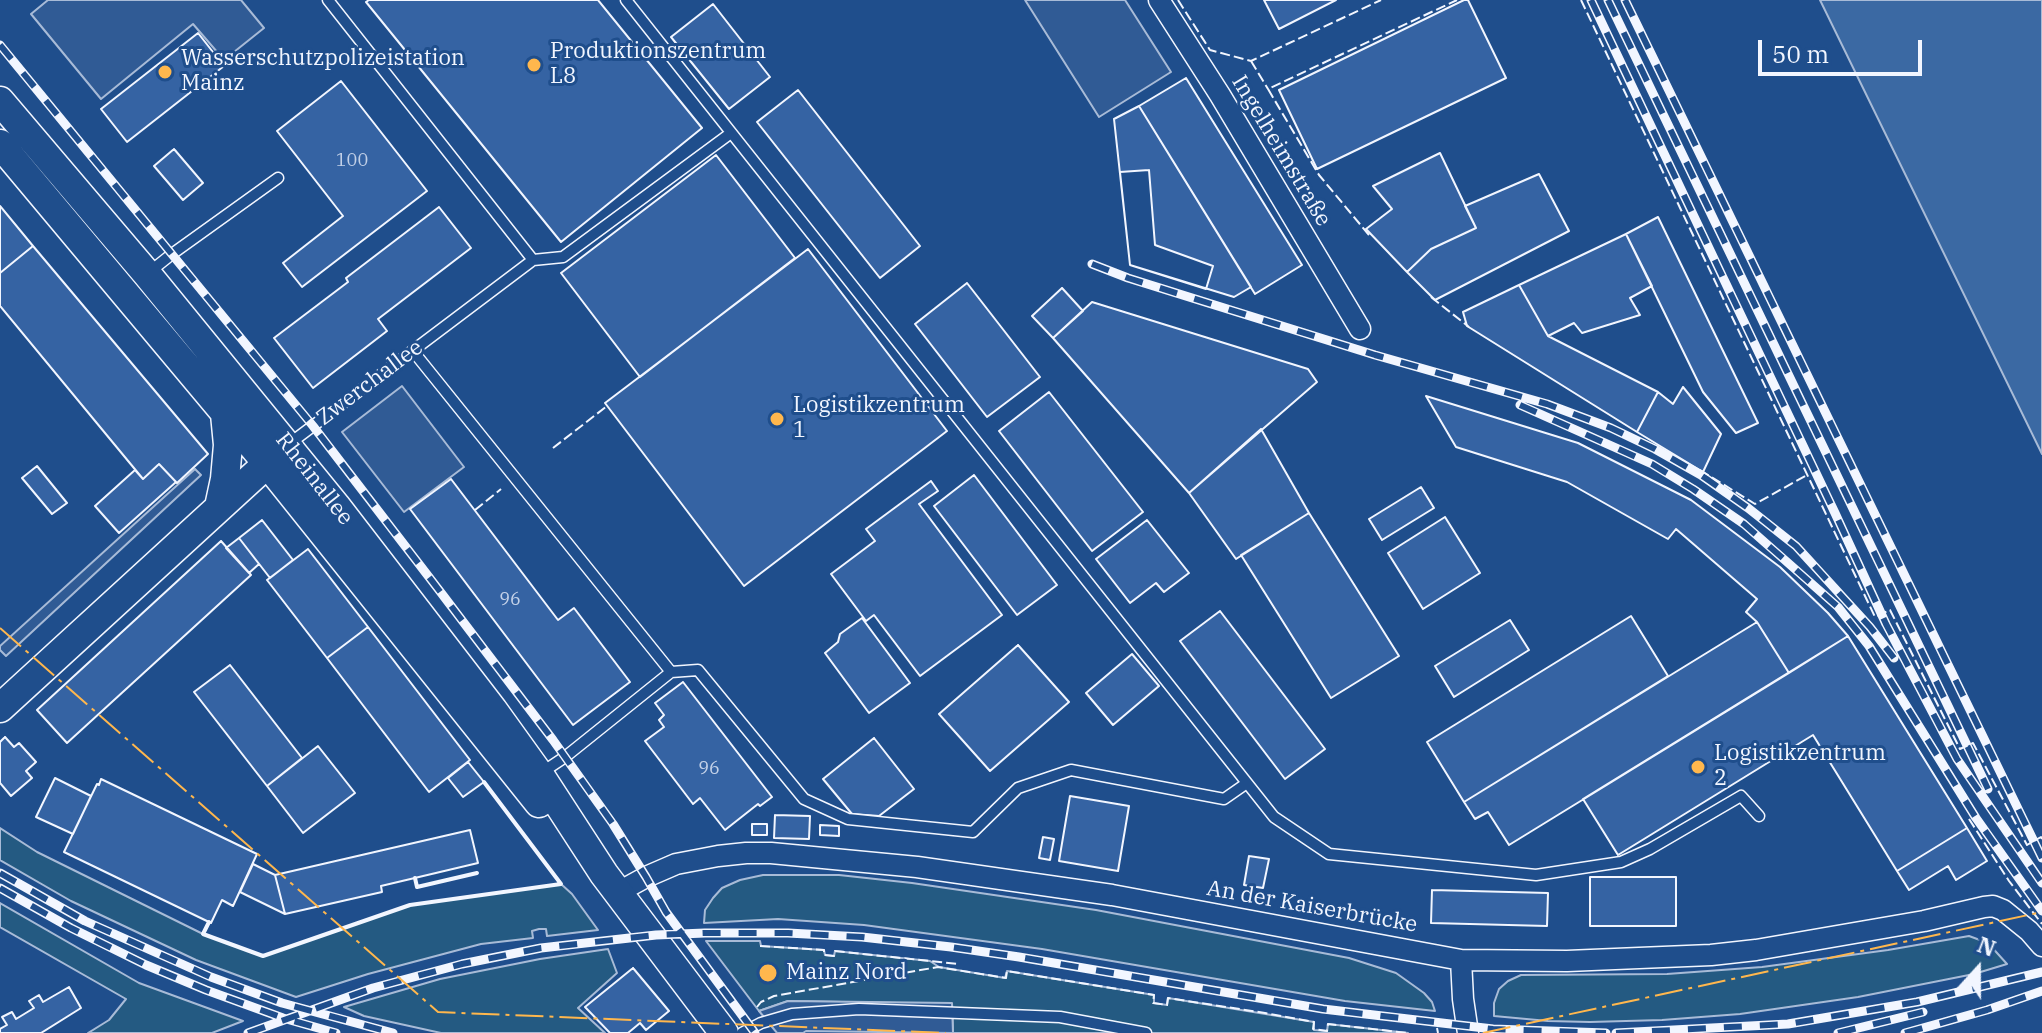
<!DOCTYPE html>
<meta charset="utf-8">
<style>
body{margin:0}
#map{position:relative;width:2042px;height:1033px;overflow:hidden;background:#1f4e8c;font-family:"IBM Plex Serif",serif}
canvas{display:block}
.north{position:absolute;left:1938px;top:929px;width:80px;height:80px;-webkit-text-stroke:6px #1f4e8c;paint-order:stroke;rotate:21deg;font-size:22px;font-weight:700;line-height:32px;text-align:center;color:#f2f6ff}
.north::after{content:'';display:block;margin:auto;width:28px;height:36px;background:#f2f6ff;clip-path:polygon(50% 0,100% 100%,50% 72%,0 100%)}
.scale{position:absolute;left:1758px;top:40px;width:164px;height:36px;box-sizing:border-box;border:4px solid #f2f6ff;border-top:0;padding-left:10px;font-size:24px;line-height:28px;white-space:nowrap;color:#f2f6ff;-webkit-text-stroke:6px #1f4e8c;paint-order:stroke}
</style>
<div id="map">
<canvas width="2042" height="1033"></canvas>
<div class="north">N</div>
<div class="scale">50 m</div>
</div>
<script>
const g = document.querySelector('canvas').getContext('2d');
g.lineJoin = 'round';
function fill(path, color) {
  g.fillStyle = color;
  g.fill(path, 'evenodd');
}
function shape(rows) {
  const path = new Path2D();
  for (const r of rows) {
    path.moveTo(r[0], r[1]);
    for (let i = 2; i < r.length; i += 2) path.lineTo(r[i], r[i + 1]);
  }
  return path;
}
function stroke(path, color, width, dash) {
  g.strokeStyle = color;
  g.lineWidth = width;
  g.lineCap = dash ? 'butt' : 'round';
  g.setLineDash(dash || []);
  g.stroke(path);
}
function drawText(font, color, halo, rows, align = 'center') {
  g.font = font + ' "IBM Plex Serif",serif';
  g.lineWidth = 6;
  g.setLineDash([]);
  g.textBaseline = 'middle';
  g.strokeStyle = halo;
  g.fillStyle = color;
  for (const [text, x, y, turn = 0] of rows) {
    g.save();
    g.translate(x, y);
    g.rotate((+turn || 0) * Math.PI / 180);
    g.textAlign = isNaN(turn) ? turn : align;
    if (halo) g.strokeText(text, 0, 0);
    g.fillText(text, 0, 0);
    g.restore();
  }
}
const green = shape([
 [0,828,37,852,203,934,263,956,410,905,561,884,572,894,598,930,547,936,546,929,539,929,532,931,533,938,481,944,368,974,296,997,196,960,71,901,0,860,0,828],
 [763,875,839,875,912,883,1096,910,1349,958,1396,973,1424,993,1432,1002,1435,1011,1345,1001,1042,949,864,925,778,919,704,923,705,910,713,898,722,888,740,880,763,875],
 [0,903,139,983,243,1021,212,1033,88,1033,109,1020,126,999,0,927,0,903],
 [1969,936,1988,943,2007,964,1974,974,1858,997,1740,1014,1662,1020,1590,1022,1548,1021,1494,1016,1494,1003,1499,989,1508,981,1521,975,1667,974,1762,967,1888,950,1969,936],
 [706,941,760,941,761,946,824,950,825,955,834,956,835,951,930,961,939,967,1005,978,1007,971,1154,995,1154,1003,1167,1005,1168,998,1314,1022,1314,1030,1327,1031,1328,1024,1408,1033,953,1033,952,1004,788,1001,759,1011,706,941],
 [608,949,617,973,578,1008,605,1033,441,1033,364,1016,344,1007,440,979,540,959,608,949]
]);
fill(green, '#245a82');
stroke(green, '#a8bbd7', 2);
const parking = shape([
 [48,0,241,0,264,28,224,60,193,24,101,99,31,14,48,0],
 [1025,0,1125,0,1171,72,1099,117,1025,0],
 [402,386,464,467,404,512,342,432,402,386],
 [195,469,201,475,6,656,0,650,0,646,195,469],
 [788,1001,952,1003,953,1033,806,1031,803,1033,777,1033,759,1011,788,1001]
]);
fill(parking, '#305b95');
stroke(parking, '#a8bbd7', 2);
const water = shape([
 [1820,0,2042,0,2042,454,1820,0]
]);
fill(water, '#3b69a3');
stroke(water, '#a8bbd7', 2);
const building = shape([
 [369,0,598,0,702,128,561,242,366,2,369,0],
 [1264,0,1336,0,1279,29,1264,0],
 [1464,0,1468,0,1506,78,1317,169,1279,90,1464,0],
 [713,4,770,77,729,109,671,37,713,4],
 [198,33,224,66,127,142,101,109,198,33],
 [1186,78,1302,265,1255,294,1139,106,1186,78],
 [341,81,427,191,302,287,283,263,343,216,277,131,341,81],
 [798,90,920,246,880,278,757,122,798,90],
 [1139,106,1251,287,1234,297,1130,265,1114,119,1139,106],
 [174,149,203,183,183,200,154,166,174,149],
 [1440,153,1476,228,1431,249,1407,272,1366,229,1392,209,1373,186,1440,153],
 [716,155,795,258,640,377,561,273,716,155],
 [1149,170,1155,245,1213,266,1206,289,1130,265,1120,172,1149,170],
 [1539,174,1569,231,1435,300,1407,272,1431,249,1476,228,1465,206,1539,174],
 [0,206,33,246,0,273,0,206],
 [439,207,471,248,378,319,387,331,313,388,274,338,348,282,346,278,439,207],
 [1658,217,1758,423,1736,433,1703,392,1626,234,1658,217],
 [1626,234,1652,286,1630,298,1640,315,1582,333,1574,323,1548,336,1519,285,1626,234],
 [33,246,208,454,177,483,159,464,143,479,0,306,0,273,33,246],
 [808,249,947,431,744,586,605,403,808,249],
 [967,283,1040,377,987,417,915,324,967,283],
 [1519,285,1548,336,1658,392,1637,432,1467,326,1463,312,1519,285],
 [1062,288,1083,311,1053,338,1032,316,1062,288],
 [1092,302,1308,369,1317,382,1189,493,1053,338,1092,302],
 [1683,387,1721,434,1703,472,1637,432,1658,392,1673,404,1683,387],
 [1049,392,1143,512,1092,551,999,431,1049,392],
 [1426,396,1578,443,1691,500,1780,567,1828,613,1848,636,1789,673,1757,622,1746,612,1757,599,1676,529,1668,539,1567,482,1456,447,1426,396],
 [1261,429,1309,513,1236,559,1189,493,1261,429],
 [159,464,176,482,119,533,95,506,135,470,143,479,159,464],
 [37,466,67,503,52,514,22,478,37,466],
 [974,475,1057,585,1017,615,934,506,974,475],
 [451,479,558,620,574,608,630,682,573,725,410,509,451,479],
 [931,481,938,491,919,504,1002,615,920,676,874,615,866,621,831,574,875,541,866,529,931,481],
 [1421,487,1434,508,1382,540,1369,519,1421,487],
 [1309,513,1399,656,1331,698,1241,555,1309,513],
 [1445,517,1480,573,1423,609,1388,553,1445,517],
 [262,520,293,560,270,578,239,538,262,520],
 [1147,520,1189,573,1164,592,1156,583,1130,603,1096,559,1147,520],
 [239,538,259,564,249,573,226,548,239,538],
 [221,541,251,575,67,743,37,710,221,541],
 [308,549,368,627,327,658,267,580,308,549],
 [1220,611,1325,749,1285,779,1180,641,1220,611],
 [1631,616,1668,676,1464,802,1427,742,1631,616],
 [862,618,910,683,869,713,825,653,838,642,840,634,862,618],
 [1510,620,1529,650,1454,697,1435,666,1510,620],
 [1757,622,1789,673,1509,845,1488,812,1475,819,1464,802,1757,622],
 [368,627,470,760,429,792,327,658,368,627],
 [1848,636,1967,828,1897,871,1813,735,1618,855,1583,799,1848,636],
 [1018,645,1069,702,990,771,939,714,1018,645],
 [1132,654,1159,686,1113,725,1086,693,1132,654],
 [230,665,302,758,267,786,194,692,230,665],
 [683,682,772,797,760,806,758,804,725,830,700,798,693,804,645,741,664,727,659,720,664,715,655,703,683,682],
 [5,737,14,747,19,743,36,762,26,771,32,778,11,796,0,783,0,742,5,737],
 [874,738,914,789,879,816,852,814,823,779,874,738],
 [318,746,355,793,303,833,267,786,318,746],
 [468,762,484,782,463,797,448,778,468,762],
 [55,778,91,796,73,834,36,817,55,778],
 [101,779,257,854,233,906,222,900,211,923,64,852,97,784,99,785,101,779],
 [1070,796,1129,806,1118,871,1059,861,1070,796],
 [775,815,810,816,809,839,774,838,775,815],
 [752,824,767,824,767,835,752,835,752,824],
 [820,825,839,826,839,836,820,835,820,825],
 [1967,828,1987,861,1956,880,1948,866,1909,890,1897,871,1967,828],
 [470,830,478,863,381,886,382,892,285,914,275,875,470,830],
 [1043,837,1054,839,1050,860,1039,858,1043,837],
 [1249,856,1269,859,1263,888,1244,885,1249,856],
 [253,864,275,875,285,914,240,892,253,864],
 [1590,877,1676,877,1676,926,1590,926,1590,877],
 [1432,890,1548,893,1547,926,1431,923,1432,890],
 [633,968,669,1011,646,1030,640,1023,628,1033,610,1033,585,1007,633,968],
 [69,987,81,1008,41,1033,0,1033,0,1029,7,1025,2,1017,12,1012,16,1019,34,1008,29,1001,39,995,43,1002,69,987]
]);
fill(building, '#3563a3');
stroke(building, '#f2f6ff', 2);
const lane = shape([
 [328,0,533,260],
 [626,0,1274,817,1329,854,1536,875,1621,862,1650,849,1741,796,1759,816],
 [533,260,563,257,731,133],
 [147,274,172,254,278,178],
 [413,351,671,672,698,670,804,799,848,819,973,832,1018,788,1071,770,1224,799,1247,783],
 [289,444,533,260],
 [541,773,565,757,671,672],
 [742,1033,761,1023,792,1014,859,1009,1060,1017,1146,1033]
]);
const street = shape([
 [1159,0,1220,95,1360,329],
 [617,893,646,877,676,864,718,856,746,853,771,853,917,867,1112,895,1461,960,1567,961,1711,955,1756,950,1924,921,1984,907,1993,906,2003,910,2029,931,2042,946],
 [1461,960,1463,999,1468,1033]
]);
const secondary = shape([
 [0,101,147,274,336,506,493,710,539,774,604,874,724,1033],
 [0,144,267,463,539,803],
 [219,507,225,479,228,445,225,414],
 [0,708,281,451]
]);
stroke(lane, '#f2f6ff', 13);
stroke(street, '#f2f6ff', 23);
stroke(secondary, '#f2f6ff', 31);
stroke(lane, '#1f4e8c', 10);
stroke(street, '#1f4e8c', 20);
stroke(secondary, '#1f4e8c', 28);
const rail = shape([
 [1591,0,1835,513,1886,624,1957,759,2042,883],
 [1608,0,1988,789],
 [1625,0,2042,858],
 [0,45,313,426,442,594,553,740,613,824,646,877,666,912,755,1033],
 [1092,264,1128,278,1375,355,1547,404,1611,428,1655,449,1701,475,1748,508,1796,546,1870,627,1894,658],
 [1520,405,1652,464,1693,489,1744,524,1838,607,1869,646,1976,818,2042,911],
 [0,873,85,921,211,977,282,1003,393,1033],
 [0,888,71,928,146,965,206,990,283,1018,336,1033],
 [248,1033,373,988,462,964,541,948,656,935,705,933,788,933,862,937,951,947,1019,957,1323,1009,1493,1029,1606,1033],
 [1616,1033,1788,1024,1917,1002,2042,972],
 [1838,1033,1923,1012],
 [1905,1033,1987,1010,2042,991]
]);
stroke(rail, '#f2f6ff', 9);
stroke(rail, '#1f4e8c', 6, [18]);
stroke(shape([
 [1178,0,1210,50,1251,61,1381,0],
 [1581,0,1875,617,1890,610,1960,749,1973,743,2027,845,2041,837,2042,839],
 [1251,61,1268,89],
 [1369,235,1319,175,1268,89,1457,0],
 [1431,297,1469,327],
 [553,448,607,406],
 [1700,470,1755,504,1807,475],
 [475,510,501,489],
 [1969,819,2009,881,2042,924],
 [760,946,824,950,824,955,834,956,835,951,958,964],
 [757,1007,761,1002,774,996,938,967,1006,978,1007,971,1154,995,1153,1003,1167,1005,1168,998,1265,1013,1314,1022,1313,1029,1327,1031,1328,1024,1408,1033],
 [1437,1028,1438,1033]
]), '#f2f6ff', 2, [10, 4]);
stroke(shape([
 [415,878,417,887,477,873],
 [209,922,203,934,263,956,410,905,561,884,484,782]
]), '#f2f6ff', 4);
stroke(shape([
 [0,628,438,1012,946,1033],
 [1483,1033,2042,912]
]), '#ffb74d', 2, [28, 6, 4, 6]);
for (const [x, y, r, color] of [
 [534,65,8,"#ffb74d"],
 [165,72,8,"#ffb74d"],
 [777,419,8,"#ffb74d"],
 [1698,767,8,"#ffb74d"],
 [768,973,10,"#ffb74d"]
]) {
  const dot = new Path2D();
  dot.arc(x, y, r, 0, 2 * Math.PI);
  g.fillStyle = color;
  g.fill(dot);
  stroke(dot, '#1f4e8c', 3);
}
drawText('18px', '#c3d1e8', null, [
 ["100",352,161],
 ["96",510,600],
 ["96",709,769]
]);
drawText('22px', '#f2f6ff', '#1f4e8c', [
 ["Produktionszentrum",550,52],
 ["L8",550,77],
 ["Wasserschutzpolizeistation",181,59],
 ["Mainz",181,84],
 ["Logistikzentrum",793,406],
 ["1",793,431],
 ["Logistikzentrum",1714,754],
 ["2",1714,779],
 ["Mainz Nord",786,973]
], 'left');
drawText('22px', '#f2f6ff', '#1f4e8c', [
 ["Ingelheimstraße",1281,151,59],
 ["Zwerchallee",370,383,-37],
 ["Rheinallee",314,479,52],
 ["An der Kaiserbrücke",1312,907,10]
]);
</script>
